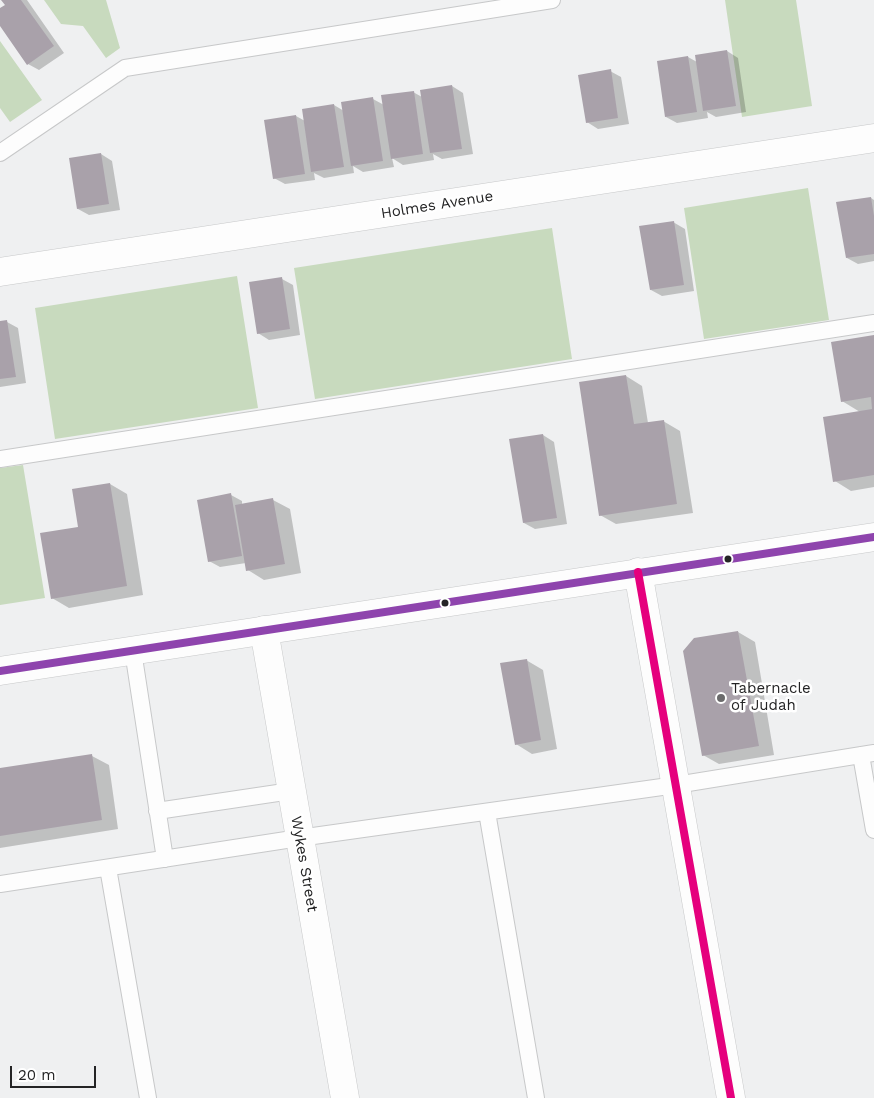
<!DOCTYPE html>
<style>
body{margin:0}
#map{position:relative;width:874px;height:1098px;overflow:hidden;background:#eff0f1;font-family:"Work Sans",sans-serif}
canvas{display:block}
.scale{position:absolute;left:10px;top:1066px;width:86px;height:22px;box-sizing:border-box;border:2px solid #242425;border-top:0;padding-left:6px;font-size:15px;line-height:18px;white-space:nowrap;color:#242425;-webkit-text-stroke:4px #fff;paint-order:stroke}
</style>
<div id="map">
<canvas width="874" height="1098"></canvas>
<div class="scale">20 m</div>
</div>
<script>
const g = document.querySelector('canvas').getContext('2d');
g.lineJoin = 'round';
function fill(path, color) {
  g.fillStyle = color;
  g.fill(path, 'evenodd');
}
function shape(rows) {
  const path = new Path2D();
  for (const r of rows) {
    path.moveTo(r[0], r[1]);
    for (let i = 2; i < r.length; i += 2) path.lineTo(r[i], r[i + 1]);
  }
  return path;
}
function stroke(path, color, width, dash) {
  g.strokeStyle = color;
  g.lineWidth = width;
  g.lineCap = dash ? 'butt' : 'round';
  g.setLineDash(dash || []);
  g.stroke(path);
}
function drawText(font, color, halo, rows, align = 'center') {
  g.font = font + ' "Work Sans",sans-serif';
  g.lineWidth = 5;
  g.setLineDash([]);
  g.textBaseline = 'middle';
  g.strokeStyle = halo;
  g.fillStyle = color;
  for (const [text, x, y, turn = 0] of rows) {
    g.save();
    g.translate(x, y);
    g.rotate((+turn || 0) * Math.PI / 180);
    g.textAlign = isNaN(turn) ? turn : align;
    if (halo) g.strokeText(text, 0, 0);
    g.fillText(text, 0, 0);
    g.restore();
  }
}
fill(shape([
 [44,0,106,0,120,48,106,58,83,26,61,24],
 [725,0,796,0,812,106,742,117],
 [0,41,42,100,10,122,0,108],
 [808,188,829,320,704,339,684,208],
 [552,228,572,359,315,399,294,268],
 [237,276,258,408,55,439,35,308],
 [23,465,45,598,0,605,0,468]
]), '#c8dabe');
fill(shape([
 [3,0,27,0,64,53,39,70,28,64,0,24,0,10,6,5],
 [727,51,738,58,746,112,716,117,707,112,708,118,677,123,666,117,688,57,697,62],
 [610,71,621,77,629,124,598,129,587,122],
 [452,86,463,93,473,154,442,159,433,154,434,160,403,165,392,158,394,167,363,172,353,166,354,173,324,178,314,173,315,180,285,184,274,178,296,116,305,121,334,105,344,111,373,99,384,105,413,92,422,97],
 [101,154,112,161,120,210,89,215,78,209],
 [871,198,874,200,874,261,858,264,847,258],
 [673,222,685,229,694,291,662,296,651,290],
 [282,279,293,285,300,335,269,340,258,333],
 [7,322,18,328,26,383,0,387,0,323],
 [874,337,874,487,851,491,835,481,860,412,842,401],
 [626,376,642,386,648,423,663,421,680,431,693,513,616,524,600,515],
 [543,435,554,442,567,524,535,529,524,523],
 [110,484,127,494,143,595,69,608,52,598,80,528,74,490],
 [231,495,242,501,242,505,273,500,290,509,301,573,264,580,248,570,246,563,220,567,209,561],
 [738,632,755,642,774,755,719,764,703,755],
 [526,660,543,670,557,749,532,754,516,744],
 [92,756,109,765,118,829,0,848,0,770]
]), '#0003');
fill(shape([
 [1,0,21,0,54,46,27,65,0,26,0,8,5,5],
 [727,50,736,106,703,111,695,55],
 [688,56,697,112,665,117,657,61],
 [611,69,618,118,586,123,578,75],
 [452,85,462,149,430,153,420,90],
 [414,91,423,154,391,159,381,95],
 [373,97,383,161,351,166,341,102],
 [334,104,344,167,311,172,302,109],
 [296,115,305,174,273,179,264,120],
 [101,153,109,204,77,209,69,158],
 [871,197,874,216,874,254,846,258,836,202],
 [674,221,684,285,650,290,639,226],
 [282,277,290,329,257,334,249,282],
 [7,320,16,377,0,379,0,321],
 [874,335,874,475,833,482,823,417,872,409,871,397,841,402,831,342],
 [626,375,634,424,664,420,677,504,599,516,579,382],
 [543,434,557,518,523,523,509,439],
 [110,483,127,586,51,599,40,533,78,527,72,489],
 [231,493,242,556,208,562,197,500],
 [273,498,285,564,246,571,235,505],
 [738,631,759,746,702,756,683,651,694,638],
 [527,659,541,740,515,745,500,663],
 [92,754,102,820,0,836,0,768]
]), '#a9a1aa');
const service = shape([
 [0,153,125,68,552,0],
 [0,459,874,323],
 [133,651,165,859],
 [861,755,874,830],
 [157,811,291,791],
 [487,812,536,1098],
 [108,868,148,1098],
 [0,884,299,838,676,785,874,753]
]);
const minor = shape([
 [0,272,874,138],
 [638,572,731,1098],
 [264,630,345,1098]
]);
const primary = shape([
 [0,671,874,537]
]);
stroke(service, '#c7c8c9', 18);
stroke(minor, '#c7c8c9', 29);
stroke(primary, '#c7c8c9', 29);
stroke(service, '#fdfdfd', 16);
stroke(minor, '#fdfdfd', 28);
stroke(primary, '#fdfdfd', 28);
stroke(shape([
 [0,671,874,537]
]), '#8e44ad', 8);
stroke(shape([
 [638,572,731,1098]
]), '#e5007d', 8);
for (const [x, y, r, color] of [
 [728,559,4.5,"#242425"],
 [445,603,4.5,"#242425"],
 [721,698,5,"#6b6b6c"]
]) {
  const dot = new Path2D();
  dot.arc(x, y, r, 0, 2 * Math.PI);
  g.fillStyle = color;
  g.fill(dot);
  stroke(dot, '#fff', 2);
}
drawText('15px', '#242425', '#fff', [
 ["Holmes Avenue",437,205,-9],
 ["Wykes Street",304,864,80]
]);
drawText('15px', '#242425', '#fff', [
 ["Tabernacle",731,689],
 ["of Judah",731,706]
], 'left');
</script>
